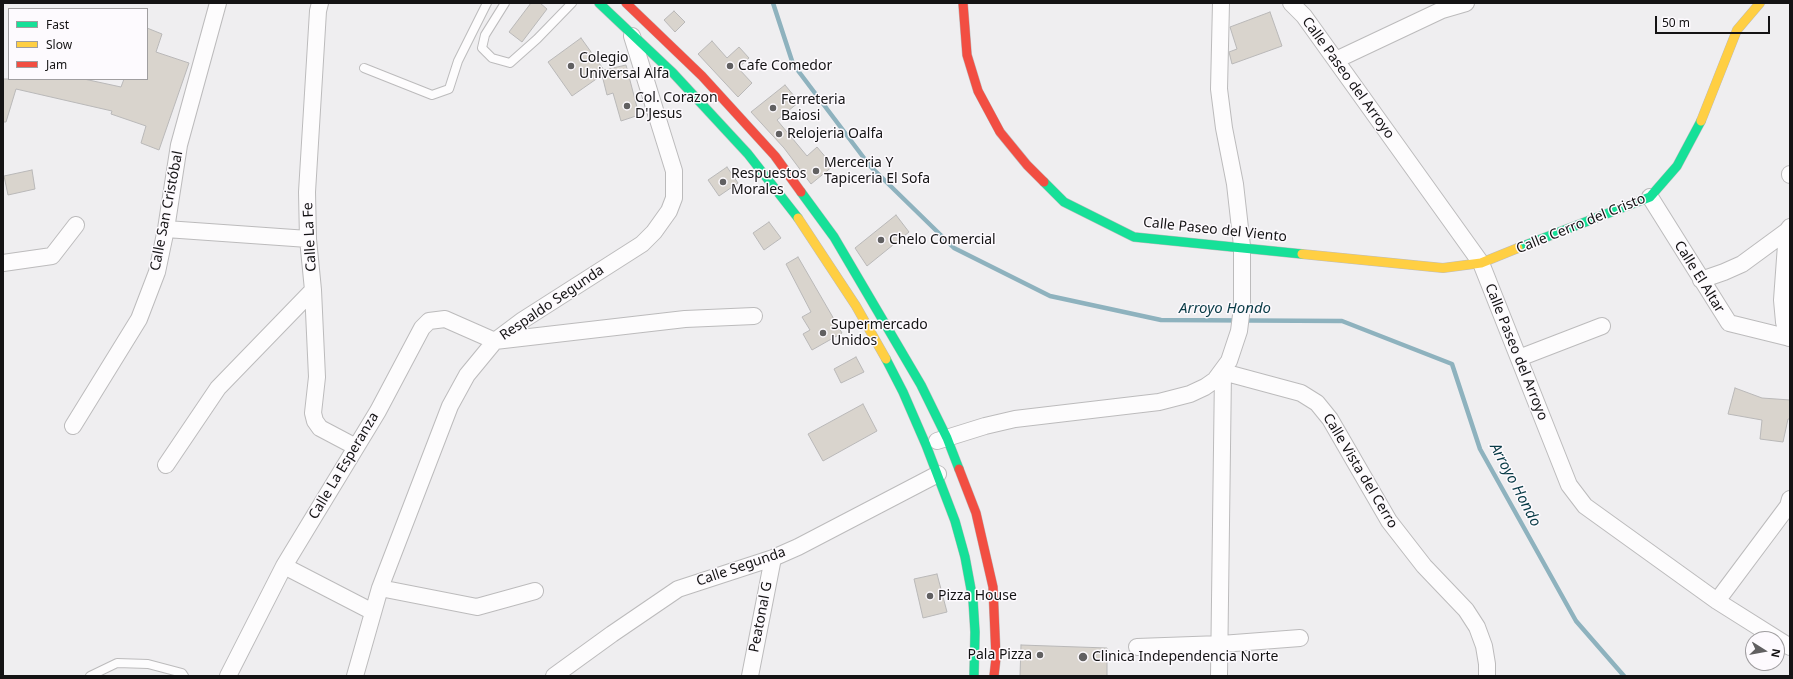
<!DOCTYPE html>
<meta charset="utf-8">
<style>
body{margin:0}
#map{position:relative;width:1793px;height:679px;overflow:hidden;background:#efeef0;font-family:"Noto Sans",sans-serif}
canvas{display:block}
.frame{position:absolute;inset:0;border:4px solid #141314;pointer-events:none}
.legend{position:absolute;left:8px;top:8px;width:140px;height:72px;box-sizing:border-box;background:#fdfafe;border:1px solid #a09ea0;margin:0;padding:5px 7px;list-style:none;font-size:12px;color:#141314}
.legend li{display:flex;align-items:center;gap:8px;height:20px}
.legend b{width:20px;border:1px solid #a09ea0}
.north{position:absolute;left:1745px;top:631px;width:40px;height:40px;box-sizing:border-box;background:#fdfafe;border:1px solid #a09ea0;border-radius:50%;rotate:101deg;font-size:11px;font-weight:700;line-height:16px;text-align:center;color:#141314}
.north::after{content:'';display:block;margin:auto;width:14px;height:18px;background:#616061;clip-path:polygon(50% 0,100% 100%,50% 72%,0 100%)}
.scale{position:absolute;left:1655px;top:16px;width:115px;height:18px;box-sizing:border-box;border:2px solid #141314;border-top:0;padding-left:5px;font-size:12px;line-height:14px;white-space:nowrap;color:#141314;-webkit-text-stroke:3px #fdfafe;paint-order:stroke}
</style>
<div id="map">
<canvas width="1793" height="679"></canvas>
<div class="frame"></div>
<ul class="legend">
<li><b style="height:5px;background:#16e098"></b>Fast</li>
<li><b style="height:5px;background:#ffcf43"></b>Slow</li>
<li><b style="height:5px;background:#f24e42"></b>Jam</li>
</ul>
<div class="north">N</div>
<div class="scale">50 m</div>
</div>
<script>
const g = document.querySelector('canvas').getContext('2d');
g.lineJoin = 'round';
function shape(rows) {
  const path = new Path2D();
  for (const r of rows) {
    path.moveTo(r[0], r[1]);
    for (let i = 2; i < r.length; i += 2) path.lineTo(r[i], r[i + 1]);
  }
  return path;
}
function stroke(path, color, width, dash) {
  g.strokeStyle = color;
  g.lineWidth = width;
  g.lineCap = dash ? 'butt' : 'round';
  g.setLineDash(dash || []);
  g.stroke(path);
}
function fill(path, color) {
  g.fillStyle = color;
  g.fill(path, 'evenodd');
}
function drawText(font, color, halo, rows, align = 'center') {
  g.font = font + ' "Noto Sans",sans-serif';
  g.lineWidth = 3;
  g.setLineDash([]);
  g.textBaseline = 'middle';
  g.strokeStyle = halo;
  g.fillStyle = color;
  for (const [text, x, y, turn = 0] of rows) {
    g.save();
    g.translate(x, y);
    g.rotate((+turn || 0) * Math.PI / 180);
    g.textAlign = isNaN(turn) ? turn : align;
    if (halo) g.strokeText(text, 0, 0);
    g.fillText(text, 0, 0);
    g.restore();
  }
}
stroke(shape([
 [773,3,793,64,870,166,954,248,1050,296,1161,320,1342,321,1452,364,1480,449,1576,621,1624,676]
]), '#8eb2be', 4.5);
const building = shape([
 [531,3,540,3,547,9,522,42,509,32,531,3],
 [674,11,685,22,675,32,664,20,674,11],
 [1270,12,1282,46,1232,64,1229,52,1237,49,1230,27,1270,12],
 [147,28,162,34,156,52,189,63,159,150,141,143,146,126,111,114,112,111,16,89,6,122,3,122,3,79,84,79,121,87,124,79,147,79,147,28],
 [581,38,604,70,626,65,639,115,621,121,613,93,607,95,602,75,572,96,548,62,581,38],
 [712,41,727,58,739,47,749,58,738,68,752,83,738,97,698,54,712,41],
 [785,85,799,102,777,120,807,156,817,147,833,166,811,184,784,148,751,112,785,85],
 [727,167,738,183,719,196,708,180,727,167],
 [32,170,35,189,8,195,4,176,32,170],
 [896,215,909,232,867,266,855,248,896,215],
 [769,222,781,238,764,250,753,233,769,222],
 [798,257,842,333,812,350,803,334,810,330,802,317,811,312,786,264,798,257],
 [856,357,864,372,841,383,834,369,856,357],
 [1735,388,1762,398,1790,400,1790,419,1788,419,1783,442,1760,439,1762,420,1728,414,1735,388],
 [863,404,877,431,823,461,808,434,863,404],
 [937,574,947,612,923,618,914,579,937,574],
 [1021,645,1107,648,1107,676,1020,676,1021,645]
]);
fill(building, '#d9d4cd');
stroke(building, '#b9b8b8', 1);
const lane = shape([
 [505,3,485,35,482,48,492,58,510,63,537,39,572,3],
 [364,68,432,95,449,89,458,61,487,3],
 [90,676,117,663,148,664,182,673,184,676]
]);
const street = shape([
 [320,3,318,11,307,192,308,239,313,290,317,377,313,413,315,421,320,428,356,447],
 [1291,3,1304,16,1481,263,1569,485,1585,506,1717,601,1790,647],
 [1336,60,1442,10,1466,3],
 [1790,174,1790,175],
 [1650,197,1729,323,1790,338],
 [166,229,308,239],
 [3,263,52,256,76,225],
 [1701,280,1724,272,1742,264,1787,231],
 [1789,338,1784,322,1782,300,1787,231,1790,227],
 [1519,358,1602,326],
 [1223,372,1301,393,1317,403,1330,419,1389,521,1424,566,1466,610,1477,627,1484,646,1487,664,1487,676],
 [73,426,139,319,157,272,166,229,179,145,218,3],
 [937,441,985,426,1015,419,1159,402,1190,394,1205,387,1215,380,1229,361,1239,331,1242,307,1242,246,1235,184,1224,128,1219,89,1221,3],
 [166,465,218,388,313,290],
 [284,566,373,612],
 [380,588,477,607,535,591],
 [1717,601,1788,506,1790,499],
 [1137,647,1221,644,1300,638],
 [228,676,284,566,378,411,422,328,429,321,445,319,495,341,685,319,754,316],
 [355,676,380,588,450,406,467,375,495,341,523,320,642,244,654,232,669,211,674,198,674,171,632,36],
 [554,676,612,634,678,589,773,558,798,547,938,474],
 [750,676,773,558],
 [1219,676,1223,372]
]);
const fast = shape([
 [599,3,673,73,748,154,798,218],
 [1044,182,1064,202,1134,237,1302,254],
 [801,192,834,237,921,385,947,438,959,469],
 [1518,248,1650,197,1677,166,1701,121],
 [886,359,903,392,926,445,955,521,965,557,973,600,975,632,974,676]
]);
const slow = shape([
 [1701,121,1737,30,1760,3],
 [798,218,856,306,886,359],
 [1302,254,1443,268,1481,263,1518,248]
]);
const jam = shape([
 [626,3,702,76,775,156,801,192],
 [963,3,967,55,978,91,1000,132,1027,165,1044,182],
 [959,469,976,513,993,587,996,658,994,676]
]);
stroke(lane, '#bcbbbc', 10);
stroke(street, '#bcbbbc', 18);
stroke(fast, '#bcbbbc', 10);
stroke(slow, '#bcbbbc', 10);
stroke(jam, '#bcbbbc', 10);
stroke(lane, '#fdfcfd', 8);
stroke(street, '#fdfcfd', 16);
stroke(fast, '#16e098', 9);
stroke(slow, '#ffcf43', 9);
stroke(jam, '#f24e42', 9);
for (const [x, y, r, color] of [
 [571,66,4,"#616061"],
 [730,66,4,"#616061"],
 [627,106,4,"#616061"],
 [773,108,4,"#616061"],
 [779,134,4,"#616061"],
 [816,171,4,"#616061"],
 [723,182,4,"#616061"],
 [881,240,4,"#616061"],
 [823,333,4,"#616061"],
 [930,596,4,"#616061"],
 [1040,655,4,"#616061"],
 [1083,657,5,"#616061"]
]) {
  const dot = new Path2D();
  dot.arc(x, y, r, 0, 2 * Math.PI);
  g.fillStyle = color;
  g.fill(dot);
  stroke(dot, '#fdfafe', 1.5);
}
drawText('14px', '#141314', '#fdfafe', [
 ["Colegio",579,58],
 ["Universal Alfa",579,74],
 ["Cafe Comedor",738,66],
 ["Col. Corazon",635,98],
 ["D'Jesus",635,114],
 ["Ferreteria",781,100],
 ["Baiosi",781,116],
 ["Relojeria Oalfa",787,134],
 ["Merceria Y",824,163],
 ["Tapiceria El Sofa",824,179],
 ["Respuestos",731,174],
 ["Morales",731,190],
 ["Chelo Comercial",889,240],
 ["Supermercado",831,325],
 ["Unidos",831,341],
 ["Pizza House",938,596],
 ["Pala Pizza",1032,655,"right"],
 ["Clinica Independencia Norte",1092,657]
], 'left');
drawText('14px', '#141314', '#fdfafe', [
 ["Calle Paseo del Arroyo",1348,78,54],
 ["Calle San Cristóbal",167,211,-79],
 ["Calle Cerro del Cristo",1581,224,-22],
 ["Calle Paseo del Viento",1215,230,6],
 ["Calle La Fe",310,237,-93],
 ["Calle El Altar",1699,277,58],
 ["Respaldo Segunda",552,303,-34],
 ["Calle Paseo del Arroyo",1516,352,68],
 ["Calle La Esperanza",344,466,-59],
 ["Calle Vista del Cerro",1360,471,59],
 ["Calle Segunda",741,567,-19],
 ["Peatonal G",761,617,-79]
]);
drawText('italic 15px', '#093b46', '#fdfafe', [
 ["Arroyo Hondo",1225,309],
 ["Arroyo Hondo",1515,485,62]
]);
</script>
